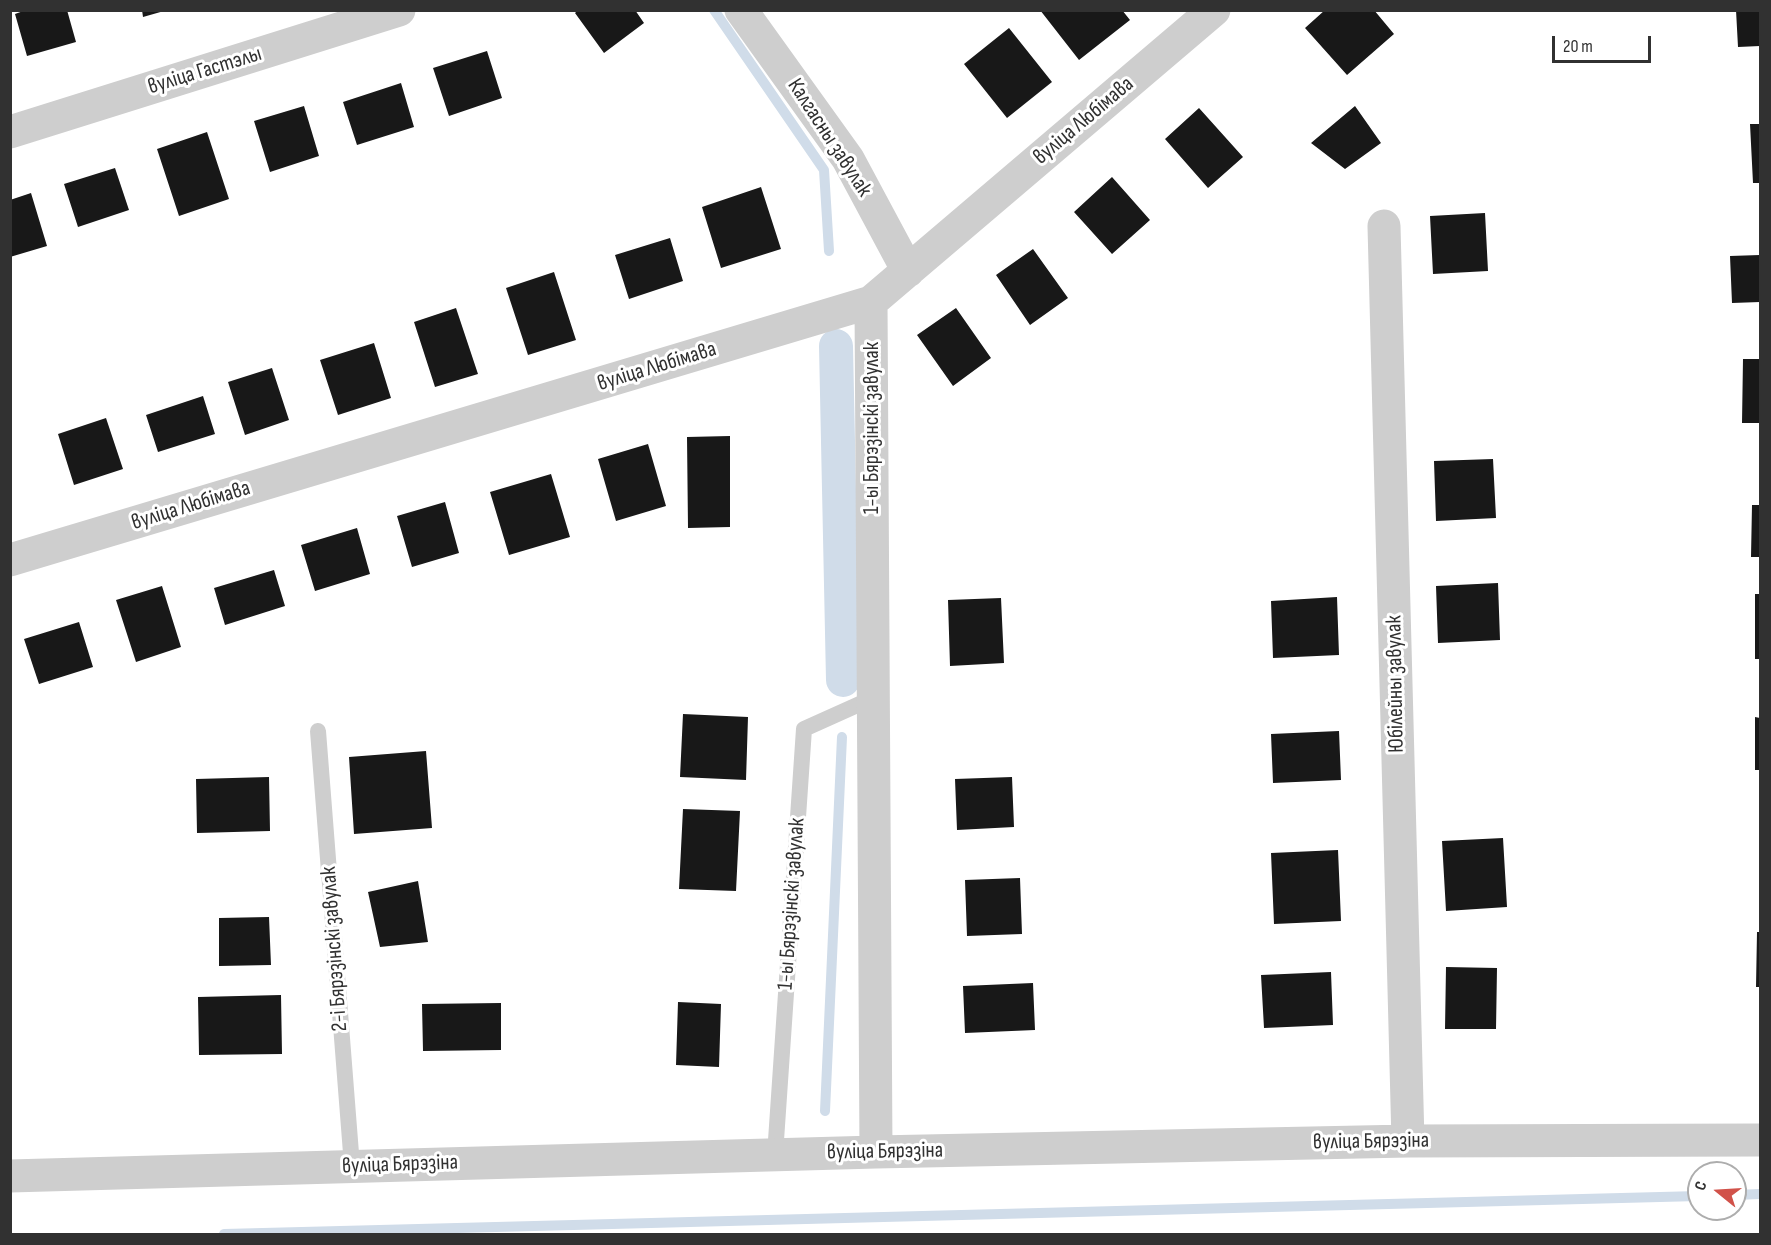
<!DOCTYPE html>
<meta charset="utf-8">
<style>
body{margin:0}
#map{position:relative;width:1771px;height:1245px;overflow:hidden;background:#fff;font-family:"Sofia Sans Condensed",sans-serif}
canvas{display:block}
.frame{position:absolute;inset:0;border:12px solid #313131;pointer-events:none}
.north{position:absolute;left:1687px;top:1161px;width:60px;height:60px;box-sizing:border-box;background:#fff;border:2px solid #adadad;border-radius:50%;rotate:288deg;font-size:16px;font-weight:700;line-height:24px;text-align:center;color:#313131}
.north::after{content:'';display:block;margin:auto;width:21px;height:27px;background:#d1524a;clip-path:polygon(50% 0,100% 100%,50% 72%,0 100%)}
.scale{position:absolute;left:1552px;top:36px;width:99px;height:27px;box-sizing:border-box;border:3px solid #313131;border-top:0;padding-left:8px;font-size:18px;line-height:21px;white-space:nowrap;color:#313131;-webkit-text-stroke:4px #fff;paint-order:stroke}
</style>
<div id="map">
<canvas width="1771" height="1245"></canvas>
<div class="frame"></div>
<div class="north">С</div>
<div class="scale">20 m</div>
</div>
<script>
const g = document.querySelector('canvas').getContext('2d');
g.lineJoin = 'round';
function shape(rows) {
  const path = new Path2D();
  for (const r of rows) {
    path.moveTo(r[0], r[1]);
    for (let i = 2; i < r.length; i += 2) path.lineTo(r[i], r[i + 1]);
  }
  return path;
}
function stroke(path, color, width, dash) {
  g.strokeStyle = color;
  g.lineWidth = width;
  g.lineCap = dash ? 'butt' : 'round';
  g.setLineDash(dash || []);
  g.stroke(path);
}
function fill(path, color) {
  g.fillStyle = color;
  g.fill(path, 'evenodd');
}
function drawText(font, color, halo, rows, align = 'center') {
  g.font = font + ' "Sofia Sans Condensed",sans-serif';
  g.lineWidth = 6;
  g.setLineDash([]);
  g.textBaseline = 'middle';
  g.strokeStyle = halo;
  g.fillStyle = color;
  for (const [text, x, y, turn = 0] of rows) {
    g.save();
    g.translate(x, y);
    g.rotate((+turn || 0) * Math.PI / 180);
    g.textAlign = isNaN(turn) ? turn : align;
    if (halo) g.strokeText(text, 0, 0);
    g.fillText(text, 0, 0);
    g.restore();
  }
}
stroke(shape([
 [714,10,824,170,829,251],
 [825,1111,842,737],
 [1735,1195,1760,1194],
 [224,1234,1699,1196]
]), '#d0dce9', 10);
stroke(shape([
 [836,346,843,680]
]), '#d0dce9', 34);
fill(shape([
 [26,10,67,10,76,42,27,56,15,14],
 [142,10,164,10,164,11,143,17],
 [578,10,635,10,644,23,604,53,575,13],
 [1040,10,1122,10,1130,20,1079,60],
 [1325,10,1374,10,1394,34,1347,75,1305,28],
 [1736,10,1760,10,1760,46,1738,47],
 [1009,28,1052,82,1007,118,964,64],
 [487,51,502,98,449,116,433,68],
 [401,83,414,127,357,145,343,102],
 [304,106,319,156,270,172,254,121],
 [1355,106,1381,143,1345,169,1311,143],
 [1199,108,1243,157,1208,188,1165,139],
 [1750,124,1760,124,1760,183,1753,183],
 [207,132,229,199,179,216,157,149],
 [115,168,129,210,78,227,64,184],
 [1112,177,1150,220,1112,254,1074,212],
 [761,187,781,249,721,268,702,207],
 [31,193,47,246,10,257,10,200],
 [1485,213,1488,271,1433,274,1430,216],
 [670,238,683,281,629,299,615,255],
 [1033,249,1068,298,1030,325,996,275],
 [1760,255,1760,302,1732,303,1730,256],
 [554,272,576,340,528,355,506,288],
 [456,308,478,374,435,387,414,322],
 [956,308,991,358,953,386,917,335],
 [374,343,391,398,338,415,320,360],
 [1743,359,1760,359,1760,423,1742,423],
 [272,368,289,420,245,435,228,382],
 [203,396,215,434,158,452,146,415],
 [106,418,123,469,74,485,58,434],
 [730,436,730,527,688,528,687,437],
 [648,444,666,506,616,521,598,459],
 [1493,459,1496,518,1436,521,1434,461],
 [551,474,570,537,509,555,490,492],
 [445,502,459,553,412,567,397,516],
 [1752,505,1760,505,1760,557,1751,557],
 [357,528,370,574,315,591,301,545],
 [274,570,285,606,225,625,214,588],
 [1498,583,1500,640,1438,643,1436,586],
 [162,586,181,647,136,662,116,600],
 [1755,594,1760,594,1760,659,1755,659],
 [1337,597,1339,655,1273,658,1271,601],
 [1001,598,1004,663,950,666,948,600],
 [79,622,93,667,39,684,24,639],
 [683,714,748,717,746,780,680,777],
 [1755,717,1760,718,1760,770,1755,770],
 [1339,731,1341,780,1273,783,1271,734],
 [426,751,432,828,354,834,349,757],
 [269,777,270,831,197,833,196,779],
 [1012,777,1014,827,957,830,955,779],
 [683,809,740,811,736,891,679,889],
 [1503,838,1507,907,1446,911,1442,841],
 [1338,850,1341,921,1274,924,1271,853],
 [1020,878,1022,934,967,936,965,880],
 [418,881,428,942,380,947,368,892],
 [269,917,271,965,219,966,219,918],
 [1757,932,1760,932,1760,987,1756,987],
 [1446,967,1497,968,1496,1029,1445,1029],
 [1331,972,1333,1025,1264,1028,1261,975],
 [1033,983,1035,1030,965,1033,963,986],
 [281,995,282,1054,199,1055,198,997],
 [678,1002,721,1004,719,1067,676,1065],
 [501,1003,501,1050,423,1051,422,1004]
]), '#181818');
stroke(shape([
 [318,731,352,1166],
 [775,1155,804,729,873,698]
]), '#cecece', 16);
stroke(shape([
 [741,10,848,159,908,271],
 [10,132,399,10],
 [1384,226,1408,1141],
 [871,302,876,1152],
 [10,560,871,302,1214,10],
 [10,1176,876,1152,1408,1141,1760,1140]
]), '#cecece', 33);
drawText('22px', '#313131', '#fff', [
 ["вуліца Гастэлы",205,71,-17],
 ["вуліца Любімава",1084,121,-40],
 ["Калгасны завулак",829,138,57],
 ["вуліца Любімава",657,367,-17],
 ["1-ы Бярэзінскі завулак",872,428,-90],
 ["вуліца Любімава",191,506,-17],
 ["Юбілейны завулак",1396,684,-91],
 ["1-ы Бярэзінскі завулак",792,904,-86],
 ["2-і Бярэзінскі завулак",335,949,-94],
 ["вуліца Бярэзіна",1371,1142,-1],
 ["вуліца Бярэзіна",885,1152,-1],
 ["вуліца Бярэзіна",400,1165,-2]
]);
</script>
